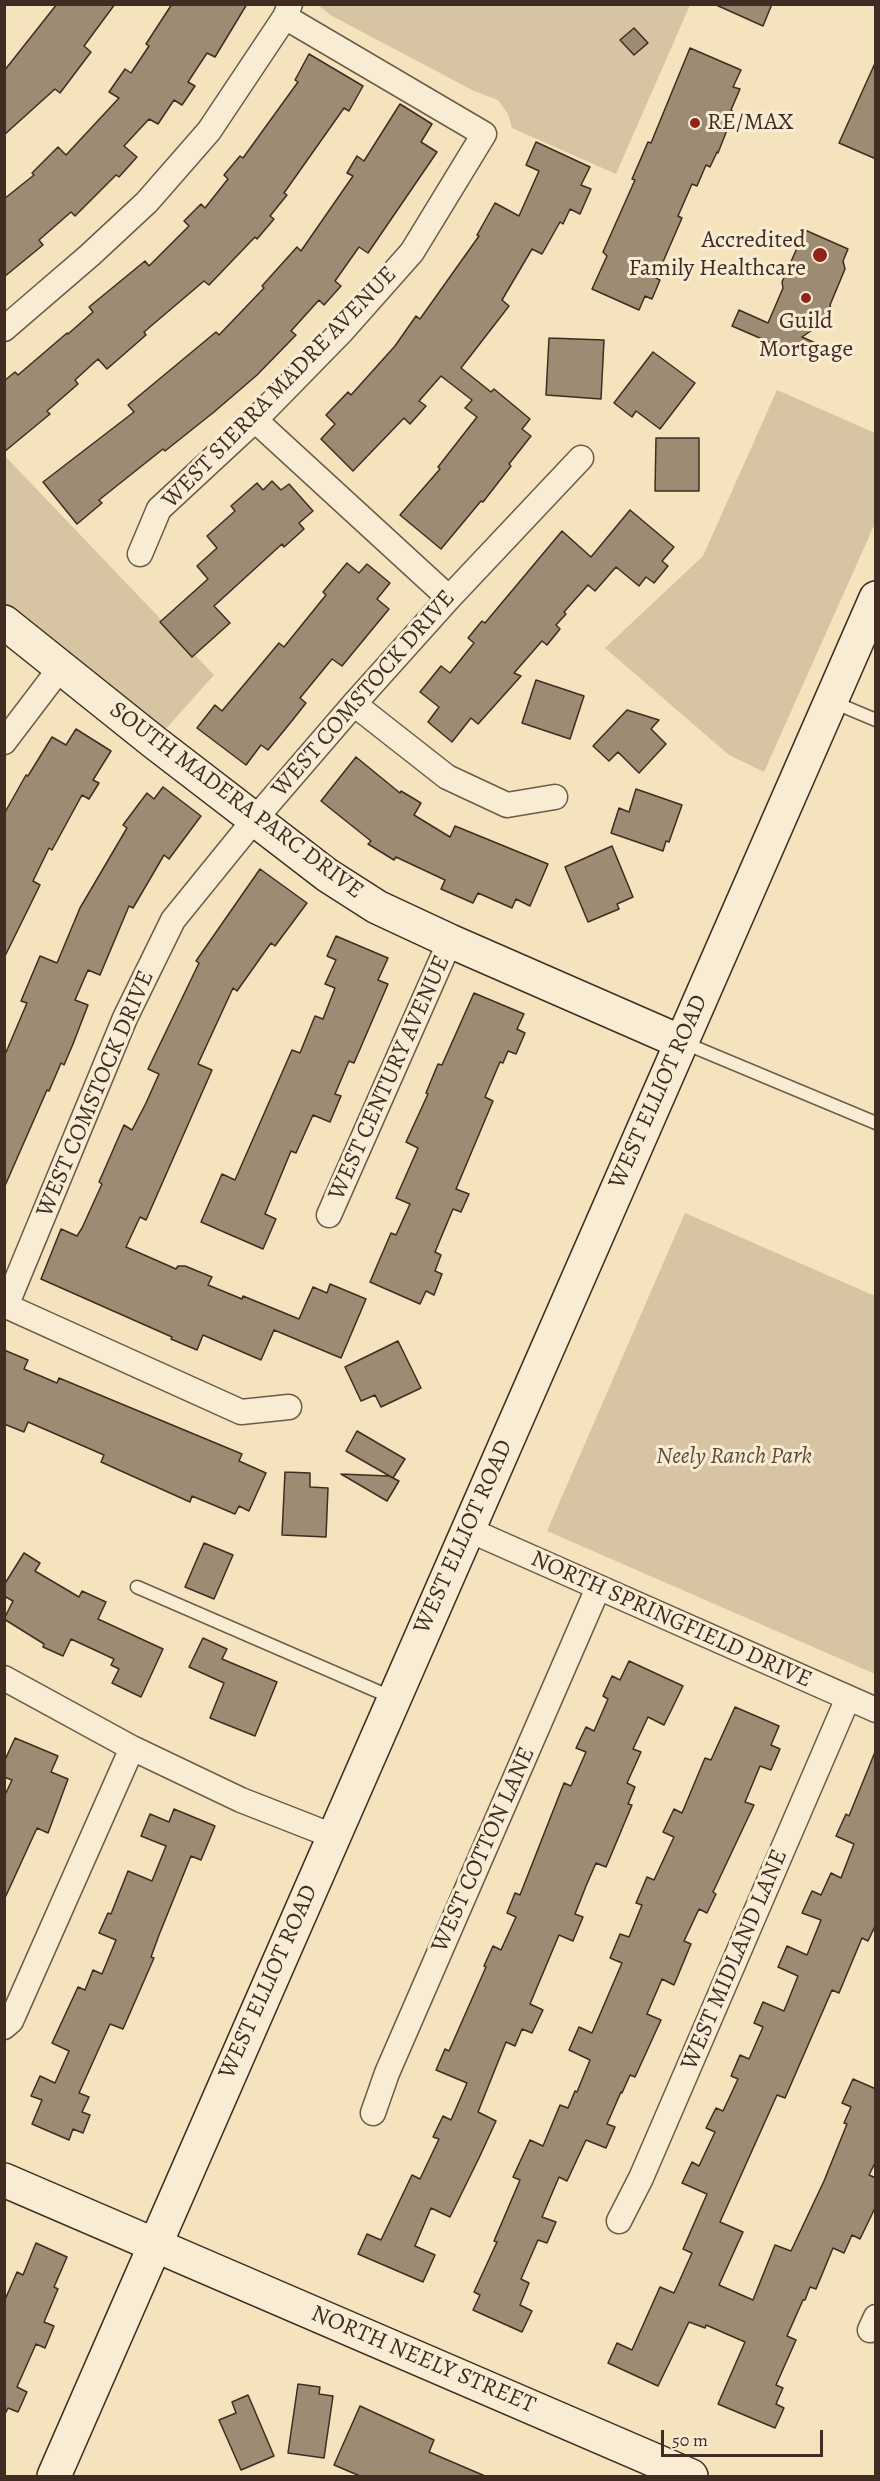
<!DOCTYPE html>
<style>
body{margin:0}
#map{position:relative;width:880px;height:2481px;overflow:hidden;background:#f5e3bd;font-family:Alegreya,serif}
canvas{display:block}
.frame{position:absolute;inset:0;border:6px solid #402c22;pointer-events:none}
.scale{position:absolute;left:661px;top:2430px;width:162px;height:27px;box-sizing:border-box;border:3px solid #402c22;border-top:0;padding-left:8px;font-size:18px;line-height:21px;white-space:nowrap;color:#402c22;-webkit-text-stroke:4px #f8edd4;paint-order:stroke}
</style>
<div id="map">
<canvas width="880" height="2481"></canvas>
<div class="frame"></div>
<div class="scale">50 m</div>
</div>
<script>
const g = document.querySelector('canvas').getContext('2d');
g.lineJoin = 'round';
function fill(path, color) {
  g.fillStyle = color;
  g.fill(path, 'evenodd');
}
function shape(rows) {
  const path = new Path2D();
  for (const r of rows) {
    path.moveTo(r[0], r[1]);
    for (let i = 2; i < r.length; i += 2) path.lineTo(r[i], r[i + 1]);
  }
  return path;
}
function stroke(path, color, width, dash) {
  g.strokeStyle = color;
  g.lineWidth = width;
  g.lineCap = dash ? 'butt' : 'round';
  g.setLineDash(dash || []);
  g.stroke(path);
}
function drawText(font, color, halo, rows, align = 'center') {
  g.font = font + ' Alegreya,serif';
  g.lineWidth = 6;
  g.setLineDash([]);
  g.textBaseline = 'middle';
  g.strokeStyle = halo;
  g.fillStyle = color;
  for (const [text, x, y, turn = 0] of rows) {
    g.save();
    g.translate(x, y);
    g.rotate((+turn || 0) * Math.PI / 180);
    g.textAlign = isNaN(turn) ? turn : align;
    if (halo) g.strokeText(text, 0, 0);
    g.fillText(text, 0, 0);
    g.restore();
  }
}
fill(shape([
 [318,5,690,5,616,174,512,128,508,114,498,100,474,91,332,16],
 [777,390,875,433,876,521,764,772,729,755,605,648,703,556],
 [4,455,214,675,154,742,5,622],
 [685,1213,875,1296,875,1674,547,1531]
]), '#d6c4a3');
const building = shape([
 [57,4,115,4,84,46,91,52,60,93,55,89,4,135,4,71,57,4],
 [172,4,247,4,215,57,207,53,188,82,195,86,182,105,174,100,158,124,149,119,124,146,137,157,119,177,116,175,75,216,71,212,39,240,43,245,4,277,4,199,34,175,32,173,58,147,66,155,119,98,109,92,125,69,131,73,149,46,146,44,172,4],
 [714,4,772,4,763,26,714,4],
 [634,28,648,43,634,55,620,40,634,28],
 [690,48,741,70,733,87,740,89,731,110,734,112,718,153,717,152,710,167,706,165,697,186,692,184,678,216,682,218,656,278,660,280,652,299,645,296,639,310,592,289,607,256,603,252,635,180,632,179,648,142,651,143,690,48],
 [309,54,363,86,349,111,344,108,284,193,287,195,270,216,274,219,257,239,255,237,209,285,204,281,144,332,146,335,107,369,98,359,75,380,78,384,47,411,50,414,4,452,4,381,15,372,18,375,67,333,68,334,93,312,89,307,145,261,149,266,189,226,184,221,201,204,205,208,228,179,224,175,240,156,243,158,298,82,295,80,309,54],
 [876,61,876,159,839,143,876,61],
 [400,104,432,124,421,142,437,152,368,253,359,247,335,281,341,286,324,305,319,300,291,331,296,335,257,375,214,412,165,451,163,449,99,500,102,503,77,524,43,482,134,412,128,405,216,332,219,335,264,288,262,286,297,247,301,251,353,176,347,173,357,156,364,161,400,104],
 [536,142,590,167,581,185,591,189,580,214,570,209,563,224,560,222,542,254,532,249,502,300,509,306,461,368,491,392,494,389,530,419,522,429,531,436,509,464,511,466,483,502,481,501,441,549,400,515,440,469,438,467,477,417,465,408,472,400,441,376,419,401,426,406,410,424,404,418,353,471,321,439,335,424,326,415,348,392,351,395,395,346,416,316,420,319,479,236,477,235,495,203,519,216,539,171,526,165,536,142],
 [805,230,848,249,843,261,845,269,830,305,832,314,828,319,802,337,822,346,815,362,732,326,739,310,768,323,783,288,782,282,805,230],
 [549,338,604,340,601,399,546,395,549,338],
 [653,352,695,383,660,429,636,411,632,417,614,403,653,352],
 [656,438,699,438,699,491,655,491,656,438],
 [272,481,281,490,289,484,313,511,299,523,304,529,284,547,282,544,214,606,230,623,192,657,160,622,208,579,197,566,217,548,207,536,235,511,231,506,257,483,263,490,272,481],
 [630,510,674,547,662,561,668,566,654,583,646,577,639,586,616,567,595,591,588,585,564,612,566,614,556,625,560,629,547,645,542,641,514,673,521,676,478,724,471,718,452,742,428,722,439,707,420,692,441,666,450,673,474,643,468,638,482,621,485,623,562,531,591,557,630,510],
 [347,563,359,573,367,564,390,583,377,599,389,609,342,666,332,659,300,698,306,703,291,722,268,750,261,745,246,765,197,728,215,705,222,711,279,643,284,647,326,595,323,592,347,563],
 [536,680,584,696,570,739,522,723,536,680],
 [627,710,659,720,651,729,666,744,639,773,618,752,609,761,593,746,627,710],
 [76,729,111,751,93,780,99,783,89,799,82,795,52,850,49,848,33,881,40,885,4,958,4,814,26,775,28,776,52,737,66,745,76,729],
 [356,757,400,793,401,791,421,803,414,815,450,837,455,826,548,864,530,906,516,899,512,908,478,893,473,903,441,889,445,880,396,857,394,860,368,844,371,841,321,801,356,757],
 [163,787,201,816,169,859,164,855,133,908,129,906,100,975,88,970,75,1000,88,1005,73,1044,64,1065,61,1063,49,1091,47,1090,4,1188,4,1057,27,1003,21,1001,40,956,57,963,80,908,127,828,123,825,147,793,154,799,163,787],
 [636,789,682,805,669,842,666,841,663,851,611,833,619,808,629,812,636,789],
 [612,846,633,897,617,904,619,909,588,922,565,867,612,846],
 [260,869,307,903,275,946,271,943,237,991,233,988,198,1064,212,1070,146,1220,140,1217,126,1247,176,1269,178,1266,185,1266,212,1277,208,1285,242,1299,243,1296,299,1319,313,1287,327,1293,330,1284,366,1299,341,1358,274,1330,261,1360,203,1335,197,1350,171,1339,172,1337,41,1279,61,1229,77,1236,82,1228,102,1184,99,1182,124,1125,132,1130,146,1103,159,1074,148,1069,199,963,196,961,260,869],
 [336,936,388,958,378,980,388,984,354,1063,349,1061,335,1094,341,1096,330,1122,313,1115,296,1153,291,1151,265,1214,276,1219,263,1249,201,1222,222,1174,235,1180,292,1050,300,1053,315,1016,323,1019,335,988,325,984,336,960,327,956,336,936],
 [474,993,524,1014,517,1029,525,1033,516,1054,508,1051,503,1063,500,1062,485,1097,493,1101,456,1189,469,1194,461,1212,453,1209,435,1252,441,1255,435,1271,442,1274,434,1295,426,1291,420,1304,370,1282,391,1233,396,1235,410,1204,396,1198,418,1148,406,1142,428,1094,426,1093,438,1064,442,1065,474,993],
 [398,1341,421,1388,381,1407,375,1395,361,1401,345,1367,398,1341],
 [4,1350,28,1360,24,1369,57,1383,59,1378,242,1454,239,1461,266,1473,249,1511,239,1506,235,1514,192,1496,190,1502,101,1462,104,1455,28,1422,24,1432,4,1424,4,1350],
 [357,1431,405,1459,393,1478,346,1451,357,1431],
 [285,1472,310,1473,310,1487,328,1488,326,1537,282,1535,285,1472],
 [341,1474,389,1476,399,1481,387,1501,341,1474],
 [204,1543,233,1555,214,1599,185,1587,204,1543],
 [24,1553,40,1563,35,1571,79,1597,82,1591,106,1602,98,1619,163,1649,141,1697,112,1683,119,1669,111,1665,114,1659,71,1639,63,1656,43,1647,44,1644,4,1619,13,1601,4,1596,4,1585,24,1553],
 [203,1638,227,1649,222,1659,277,1682,255,1736,210,1718,224,1683,189,1667,203,1638],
 [629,1661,683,1686,664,1725,648,1717,633,1749,641,1752,627,1783,635,1787,628,1804,632,1805,606,1867,596,1863,586,1886,575,1914,583,1917,573,1941,559,1935,530,2004,543,2010,532,2033,522,2029,515,2046,506,2042,478,2112,496,2121,479,2158,450,2217,431,2208,415,2246,435,2255,423,2282,358,2254,367,2234,381,2240,412,2175,420,2179,439,2139,433,2137,443,2116,451,2120,467,2083,436,2070,445,2049,449,2051,486,1967,484,1966,493,1946,501,1950,516,1917,507,1913,515,1893,520,1895,564,1783,571,1786,586,1752,576,1748,586,1727,594,1731,608,1699,603,1696,612,1676,620,1680,629,1661],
 [735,1707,779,1726,771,1745,780,1749,771,1770,760,1766,745,1802,754,1805,713,1892,716,1894,707,1913,699,1909,684,1941,691,1944,674,1985,662,1979,647,2014,661,2020,635,2077,630,2075,622,2093,621,2092,607,2124,615,2127,606,2148,586,2140,567,2181,559,2177,542,2217,556,2222,547,2243,538,2240,521,2279,529,2283,520,2305,532,2311,522,2332,473,2310,480,2295,474,2292,497,2242,494,2241,520,2180,513,2177,530,2140,543,2146,560,2105,568,2108,575,2091,577,2092,590,2060,569,2050,579,2027,592,2033,622,1963,610,1958,620,1934,629,1937,642,1905,636,1903,647,1877,654,1880,674,1837,663,1832,674,1809,682,1813,705,1758,711,1760,735,1707],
 [15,1738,58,1756,51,1772,68,1779,48,1833,37,1828,4,1900,4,1797,12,1780,4,1777,4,1762,15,1738],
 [875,1752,876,1924,868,1941,862,1938,839,1993,832,1990,785,2098,777,2095,720,2222,743,2232,719,2285,753,2300,775,2245,791,2251,824,2181,847,2124,844,2123,851,2107,842,2103,853,2079,876,2089,876,2161,869,2175,876,2178,876,2206,860,2239,852,2235,844,2253,833,2248,816,2289,810,2287,805,2300,803,2300,787,2336,796,2340,776,2385,783,2388,776,2404,784,2408,775,2428,718,2404,745,2342,706,2325,705,2328,689,2322,658,2386,608,2363,617,2343,632,2350,660,2287,674,2293,692,2253,683,2249,707,2194,682,2183,692,2162,699,2166,715,2132,706,2128,716,2108,723,2111,738,2079,731,2076,740,2055,749,2059,763,2027,754,2023,763,2002,784,2011,798,1976,778,1967,787,1946,807,1955,821,1920,802,1913,812,1891,821,1895,831,1873,841,1878,854,1844,836,1836,846,1814,849,1816,875,1752],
 [174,1809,215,1826,201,1860,191,1856,159,1935,151,1957,154,1958,123,2029,110,2024,79,2093,89,2097,82,2112,90,2115,83,2133,73,2129,69,2140,32,2124,42,2100,31,2096,40,2076,55,2083,69,2051,52,2043,78,1987,85,1990,93,1970,102,1974,116,1940,99,1933,108,1913,111,1914,128,1871,152,1881,166,1846,141,1836,150,1814,169,1822,174,1809],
 [36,2243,67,2257,54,2287,58,2289,44,2322,54,2326,45,2348,36,2344,17,2387,27,2392,18,2412,8,2408,4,2416,4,2302,17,2272,23,2275,36,2243],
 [298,2384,320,2387,319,2394,333,2396,324,2458,288,2453,298,2384],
 [248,2395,274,2456,241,2470,219,2420,236,2413,232,2402,248,2395],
 [360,2406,434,2440,429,2452,485,2476,360,2476,334,2465,360,2406]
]);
fill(building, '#9e8b73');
stroke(building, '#402c22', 1.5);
const lane = shape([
 [833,702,876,720],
 [682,1042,876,1123],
 [137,1587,393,1698]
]);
const street = shape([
 [4,329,90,255,147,202,209,131,285,17,290,4],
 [255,420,449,598],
 [140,554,159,509,255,420,342,331,412,252,484,134,285,17],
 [354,704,447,777,507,805,555,797],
 [4,742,61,667],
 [329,1215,450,941],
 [4,1305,241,1412,289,1407],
 [6,1306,125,1018,173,920,255,819,354,704,449,598,581,458],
 [467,1529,876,1710],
 [4,1678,132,1748,241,1800,333,1836],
 [4,2027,11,2021,132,1748],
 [373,2113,387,2073,598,1588],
 [619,2221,641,2178,848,1698],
 [870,2330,876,2317]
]);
const secondary = shape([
 [4,622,154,742,327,875,377,907,450,941,681,1042],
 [4,2180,691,2476],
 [54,2476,876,598]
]);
stroke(lane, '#6d5a49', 15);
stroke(street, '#6d5a49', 27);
stroke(secondary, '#402c22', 36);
stroke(lane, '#f8edd4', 12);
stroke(street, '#f8edd4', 24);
stroke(secondary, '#f8edd4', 33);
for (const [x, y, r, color] of [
 [695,123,6,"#8f2418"],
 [820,255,8,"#8f2418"],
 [806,298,6,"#8f2418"]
]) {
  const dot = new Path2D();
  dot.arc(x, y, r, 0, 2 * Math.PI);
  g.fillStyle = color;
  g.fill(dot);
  stroke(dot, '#f8edd4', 2);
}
drawText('24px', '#402c22', '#f8edd4', [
 ["RE/MAX",707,123],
 ["Accredited",806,241,"right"],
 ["Family Healthcare",806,269,"right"],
 ["Guild",806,322,"center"],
 ["Mortgage",806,350,"center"]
], 'left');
drawText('24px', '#402c22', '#f8edd4', [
 ["WEST SIERRA MADRE AVENUE",280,388,-46],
 ["WEST COMSTOCK DRIVE",364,694,-49],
 ["SOUTH MADERA PARC DRIVE",236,801,37],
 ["WEST CENTURY AVENUE",390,1078,-66],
 ["WEST ELLIOT ROAD",659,1092,-66],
 ["WEST COMSTOCK DRIVE",96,1094,-67],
 ["WEST ELLIOT ROAD",464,1537,-66],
 ["NORTH SPRINGFIELD DRIVE",671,1620,24],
 ["WEST COTTON LANE",484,1850,-66],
 ["WEST MIDLAND LANE",735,1960,-67],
 ["WEST ELLIOT ROAD",269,1982,-66],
 ["NORTH NEELY STREET",423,2360,23]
]);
drawText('italic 24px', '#5e4a3c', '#f8edd4', [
 ["Neely Ranch Park",734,1457]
]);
</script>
